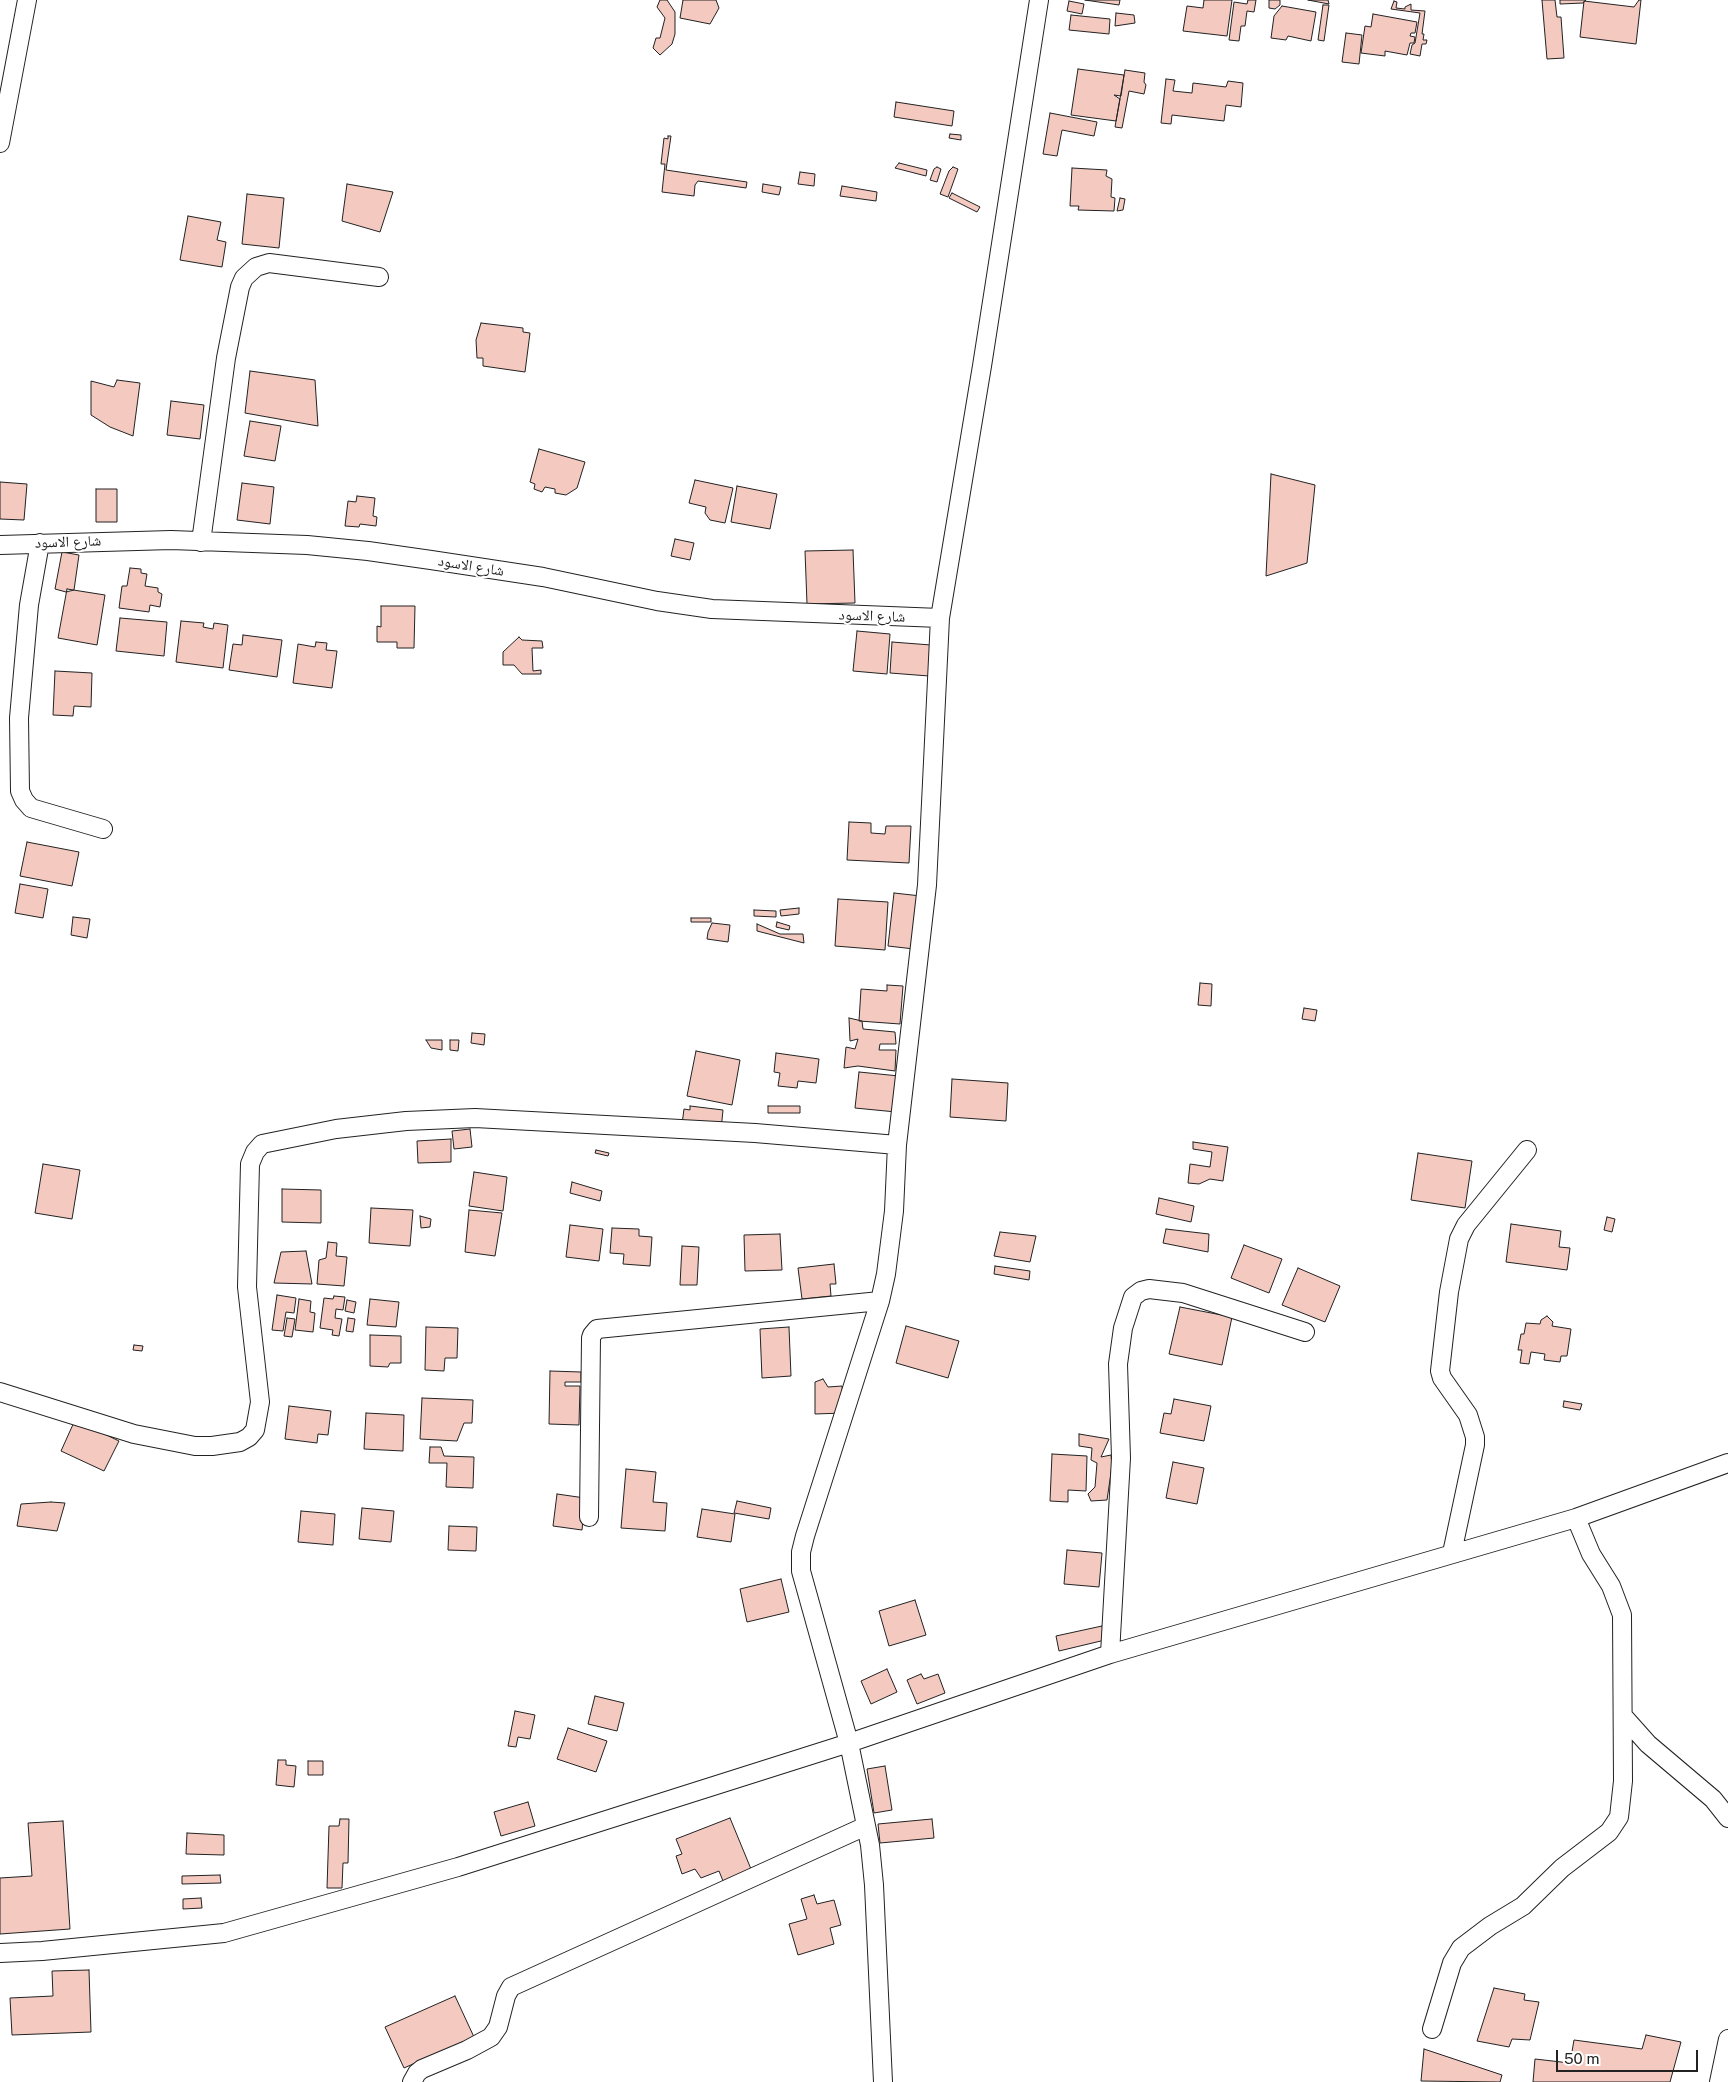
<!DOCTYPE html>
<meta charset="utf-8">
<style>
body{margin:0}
#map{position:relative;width:1728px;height:2082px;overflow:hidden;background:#fff;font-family:"Public Sans",sans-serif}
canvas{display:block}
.scale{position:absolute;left:1556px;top:2050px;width:142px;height:22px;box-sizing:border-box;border:2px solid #222;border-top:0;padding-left:6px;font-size:15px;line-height:18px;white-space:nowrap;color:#222;-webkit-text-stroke:4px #fff;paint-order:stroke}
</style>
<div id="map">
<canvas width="1728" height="2082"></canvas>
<div class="scale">50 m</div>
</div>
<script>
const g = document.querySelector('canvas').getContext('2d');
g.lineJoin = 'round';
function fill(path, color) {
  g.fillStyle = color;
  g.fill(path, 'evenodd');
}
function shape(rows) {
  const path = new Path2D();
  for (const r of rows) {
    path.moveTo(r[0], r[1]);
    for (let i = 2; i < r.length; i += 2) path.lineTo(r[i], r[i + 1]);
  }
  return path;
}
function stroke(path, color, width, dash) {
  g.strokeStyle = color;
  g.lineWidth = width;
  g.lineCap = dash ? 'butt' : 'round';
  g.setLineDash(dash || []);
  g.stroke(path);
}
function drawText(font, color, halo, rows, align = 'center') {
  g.font = font + ' "Public Sans","Noto Naskh Arabic",sans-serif';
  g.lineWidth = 4;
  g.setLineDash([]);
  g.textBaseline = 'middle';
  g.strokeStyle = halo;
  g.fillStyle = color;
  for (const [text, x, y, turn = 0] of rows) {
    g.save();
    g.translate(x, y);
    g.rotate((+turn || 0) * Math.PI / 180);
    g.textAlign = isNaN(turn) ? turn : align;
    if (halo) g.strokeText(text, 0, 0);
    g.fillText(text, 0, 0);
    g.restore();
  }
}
const building = shape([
 [660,0,667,0,675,12,675,34,672,44,660,55,653,48,656,38,660,38,665,18,657,7,660,0],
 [683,0,716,0,719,8,710,24,680,18,683,0],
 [1085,0,1120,0,1119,5,1085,0],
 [1204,0,1232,0,1227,36,1183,31,1187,6,1203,8,1204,0],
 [1248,0,1256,0,1254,12,1247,11,1245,26,1241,26,1239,41,1229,40,1234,2,1247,4,1248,0],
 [1269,0,1280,0,1280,5,1275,9,1269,8,1269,0],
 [1308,0,1328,0,1329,4,1308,0],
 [1542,0,1555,0,1557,17,1561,17,1564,58,1547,59,1542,0],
 [1560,0,1586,0,1583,3,1560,4,1560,0],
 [1639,0,1641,0,1636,44,1580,37,1584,1,1634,7,1639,0],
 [1069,1,1084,4,1082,14,1067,11,1069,1],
 [1394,1,1397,2,1396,8,1405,9,1405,7,1411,4,1411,10,1425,11,1422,34,1424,34,1423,40,1427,40,1426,44,1422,44,1420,56,1410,54,1412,45,1415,43,1420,13,1391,9,1394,1],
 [1323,5,1329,5,1324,41,1318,40,1323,5],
 [1282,6,1316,12,1311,41,1288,36,1286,40,1271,38,1274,16,1282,6],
 [1116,13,1134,15,1135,23,1115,26,1116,13],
 [1373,14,1417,22,1415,33,1411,33,1410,36,1415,37,1414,43,1410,43,1407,55,1385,51,1385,56,1361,53,1365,26,1371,27,1373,14],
 [1071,15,1110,19,1109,34,1069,30,1071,15],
 [1346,33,1362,35,1359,64,1342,62,1346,33],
 [1078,69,1124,75,1121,96,1114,95,1120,99,1116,121,1071,115,1078,69],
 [1125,70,1145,73,1144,82,1146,85,1144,94,1129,91,1122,128,1115,127,1125,70],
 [1166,79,1175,80,1173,91,1192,93,1193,83,1226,87,1228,81,1243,83,1241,107,1226,105,1224,121,1172,115,1171,124,1161,123,1166,79],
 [896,102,954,111,952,126,894,117,896,102],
 [1050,113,1097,122,1094,136,1062,130,1057,156,1043,154,1050,113],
 [950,134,961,135,961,140,949,138,950,134],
 [668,136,671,136,666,170,747,182,746,188,698,181,695,185,694,196,662,192,665,164,661,164,664,138,668,139,668,136],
 [899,163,927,170,926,176,895,168,899,163],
 [937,167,941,169,937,182,930,180,934,169,937,167],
 [953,167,958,169,948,197,940,194,949,171,953,167],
 [1072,168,1107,170,1106,176,1112,179,1111,197,1115,198,1114,211,1078,210,1079,206,1070,206,1072,168],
 [800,172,815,174,814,186,798,184,800,172],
 [347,184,393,192,380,232,342,221,347,184],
 [763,184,781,187,779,195,762,192,763,184],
 [842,186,877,192,876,201,840,196,842,186],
 [952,193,980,207,977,212,949,198,952,193],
 [247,194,284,198,279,248,242,244,247,194],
 [1120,198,1125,199,1123,210,1117,211,1120,198],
 [188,216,221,222,217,240,226,242,222,267,180,260,188,216],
 [481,323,523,328,523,332,530,333,525,372,483,366,483,358,477,358,476,340,481,323],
 [250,371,315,380,318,426,245,413,250,371],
 [117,380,140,383,133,436,110,427,91,415,91,381,114,387,117,380],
 [171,401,204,405,200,439,167,435,171,401],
 [250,421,281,426,275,461,244,456,250,421],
 [539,449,585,462,577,488,566,495,555,493,555,489,545,487,542,492,534,489,535,484,530,482,539,449],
 [1271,474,1315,485,1307,563,1266,576,1271,474],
 [695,480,733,488,725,523,710,520,705,513,706,507,689,503,695,480],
 [0,482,27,484,24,520,0,519,0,482],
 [242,483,274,487,270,524,237,520,242,483],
 [737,486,777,494,770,529,731,522,737,486],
 [96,489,117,489,117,522,96,522,96,489],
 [357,496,375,498,373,516,377,517,376,526,360,524,359,527,345,526,348,501,356,502,357,496],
 [675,539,694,543,690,560,671,556,675,539],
 [853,550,855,603,807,604,805,551,853,550],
 [62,552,79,555,74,590,66,592,55,589,62,552],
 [130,568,141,569,141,573,147,574,145,586,158,588,158,592,162,594,160,607,150,605,149,612,119,608,122,586,127,586,130,568],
 [67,589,105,595,97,645,58,638,67,589],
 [381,606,415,606,414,648,397,648,397,642,377,642,377,626,381,627,381,606],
 [120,618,167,622,164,656,116,651,120,618],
 [181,621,204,623,203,627,213,629,214,623,228,625,223,668,176,662,181,621],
 [857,631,890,634,887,674,853,671,857,631],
 [243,635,282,640,277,677,229,670,233,644,242,645,243,635],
 [519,637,522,640,542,641,543,648,532,648,533,671,541,670,541,674,522,674,514,665,503,665,503,652,519,637],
 [316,642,327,643,326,650,337,651,332,688,293,683,298,644,315,647,316,642],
 [892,642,931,645,929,676,890,673,892,642],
 [55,671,92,673,91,707,74,706,73,716,53,715,55,671],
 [849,822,871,823,871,833,885,834,886,826,911,826,909,863,847,860,849,822],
 [27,842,79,852,72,886,20,876,27,842],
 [20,884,48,889,43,918,15,913,20,884],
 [894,893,921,896,914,949,888,946,894,893],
 [838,899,888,902,885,950,835,946,838,899],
 [799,908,799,914,781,916,780,910,799,908],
 [754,910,776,911,776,917,754,916,754,910],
 [73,917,90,919,87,938,71,935,73,917],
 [691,918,711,918,711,922,691,922,691,918],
 [777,922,790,926,789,930,776,927,777,922],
 [712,923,730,925,728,942,707,939,708,932,712,923],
 [757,924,780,934,803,934,804,943,757,931,757,924],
 [1200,983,1212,984,1211,1006,1198,1005,1200,983],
 [887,985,903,986,900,1024,859,1021,861,989,887,991,887,985],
 [1304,1008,1317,1010,1315,1021,1302,1019,1304,1008],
 [849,1018,862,1021,863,1029,895,1032,896,1044,880,1044,879,1050,896,1050,895,1071,858,1066,844,1068,846,1047,855,1049,858,1039,850,1041,849,1018],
 [472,1033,485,1034,484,1045,471,1043,472,1033],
 [426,1040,442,1040,442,1050,431,1048,426,1040],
 [450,1040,459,1040,458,1051,450,1050,450,1040],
 [696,1051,740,1060,732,1105,687,1096,696,1051],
 [776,1053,819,1059,816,1083,798,1081,797,1088,778,1086,780,1073,774,1072,776,1053],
 [859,1072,899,1076,896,1112,855,1108,859,1072],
 [952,1079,1008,1083,1006,1121,950,1117,952,1079],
 [690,1106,723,1110,721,1130,682,1124,684,1109,690,1110,690,1106],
 [768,1106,800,1106,800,1113,768,1113,768,1106],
 [470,1129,472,1147,454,1149,452,1131,470,1129],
 [451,1139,451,1162,418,1163,417,1141,451,1139],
 [1193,1142,1228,1147,1223,1181,1210,1179,1199,1184,1188,1183,1190,1164,1210,1167,1212,1152,1193,1149,1193,1142],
 [596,1150,609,1153,608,1156,595,1153,596,1150],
 [1418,1153,1472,1161,1465,1208,1411,1200,1418,1153],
 [43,1164,80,1170,72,1219,35,1213,43,1164],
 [474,1172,507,1177,503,1211,469,1206,474,1172],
 [572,1182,602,1191,600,1201,570,1193,572,1182],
 [282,1189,321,1190,321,1223,282,1222,282,1189],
 [1159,1198,1194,1206,1191,1222,1156,1214,1159,1198],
 [371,1208,413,1210,410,1246,369,1243,371,1208],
 [469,1210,502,1213,495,1256,465,1252,469,1210],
 [420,1216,431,1219,430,1227,421,1228,420,1216],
 [1607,1217,1615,1219,1612,1232,1604,1230,1607,1217],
 [1511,1224,1561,1231,1559,1247,1570,1248,1567,1270,1506,1262,1511,1224],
 [570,1225,603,1229,599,1261,566,1257,570,1225],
 [612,1228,639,1229,639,1236,652,1237,650,1266,623,1264,624,1254,610,1253,612,1228],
 [1166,1229,1209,1234,1208,1252,1163,1243,1166,1229],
 [1000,1232,1036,1236,1030,1262,994,1256,1000,1232],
 [780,1234,782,1270,745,1271,744,1235,780,1234],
 [328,1242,337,1243,336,1256,347,1257,344,1286,317,1284,319,1260,326,1258,328,1242],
 [1244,1245,1282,1259,1269,1293,1231,1278,1244,1245],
 [682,1246,699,1247,697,1285,680,1285,682,1246],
 [306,1251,312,1284,274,1283,281,1252,306,1251],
 [834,1264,836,1284,830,1284,831,1296,802,1299,798,1268,834,1264],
 [995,1266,1030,1271,1029,1280,994,1274,995,1266],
 [1298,1268,1340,1286,1325,1322,1282,1305,1298,1268],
 [277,1295,296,1298,294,1313,286,1312,283,1331,272,1330,277,1295],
 [334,1296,345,1297,343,1310,336,1309,335,1318,342,1319,339,1336,332,1335,333,1330,320,1328,324,1298,333,1299,334,1296],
 [299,1299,311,1301,310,1312,315,1313,313,1332,295,1330,299,1299],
 [370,1299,399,1302,396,1327,367,1325,370,1299],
 [347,1300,356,1302,354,1313,345,1311,347,1300],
 [1180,1307,1232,1317,1222,1365,1169,1354,1180,1307],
 [1547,1316,1553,1322,1552,1326,1571,1329,1567,1356,1561,1356,1560,1362,1544,1360,1545,1354,1531,1352,1529,1364,1520,1363,1522,1350,1518,1350,1521,1334,1524,1334,1526,1323,1540,1324,1541,1320,1547,1316],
 [287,1318,295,1319,292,1337,284,1336,287,1318],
 [348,1318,355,1319,353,1332,346,1331,348,1318],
 [906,1326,959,1341,948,1378,896,1363,906,1326],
 [426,1327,458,1328,457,1358,445,1358,444,1371,425,1370,426,1327],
 [789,1327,791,1376,762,1378,760,1329,789,1327],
 [370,1335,401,1336,401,1363,390,1363,388,1367,370,1366,370,1335],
 [134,1345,143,1346,142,1351,133,1350,134,1345],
 [550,1371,581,1372,581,1382,565,1382,565,1386,580,1386,579,1425,549,1424,550,1371],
 [823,1379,828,1387,842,1386,844,1413,815,1414,815,1382,823,1379],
 [422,1398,473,1400,472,1423,464,1423,457,1441,420,1439,422,1398],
 [1174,1399,1211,1406,1204,1441,1160,1433,1164,1413,1171,1414,1174,1399],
 [1564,1401,1582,1404,1580,1410,1563,1407,1564,1401],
 [289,1406,331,1411,328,1435,318,1434,317,1443,285,1439,289,1406],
 [366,1413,404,1415,403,1451,364,1449,366,1413],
 [75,1420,119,1441,104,1471,61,1451,75,1420],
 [1079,1434,1109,1439,1101,1457,1111,1455,1112,1466,1107,1500,1091,1501,1088,1494,1095,1487,1097,1463,1091,1460,1092,1448,1079,1446,1079,1434],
 [430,1447,441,1447,444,1456,474,1457,473,1488,446,1487,447,1463,429,1463,430,1447],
 [1052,1454,1087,1456,1086,1491,1068,1490,1068,1502,1050,1501,1052,1454],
 [1173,1462,1204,1468,1197,1504,1166,1498,1173,1462],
 [626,1469,656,1472,653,1502,667,1503,665,1531,621,1528,626,1469],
 [557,1494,585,1498,582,1530,553,1526,557,1494],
 [737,1501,771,1508,769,1519,734,1513,737,1501],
 [51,1502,65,1503,57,1531,17,1526,21,1504,51,1502],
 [362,1508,394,1511,391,1542,359,1539,362,1508],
 [702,1509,735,1514,731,1542,697,1537,702,1509],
 [301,1511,335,1514,333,1545,298,1542,301,1511],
 [449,1526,477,1527,476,1551,448,1550,449,1526],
 [1067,1550,1102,1553,1099,1587,1064,1584,1067,1550],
 [781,1579,789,1612,747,1622,740,1589,781,1579],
 [915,1600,926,1635,889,1646,879,1611,915,1600],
 [1102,1626,1105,1640,1059,1651,1056,1636,1102,1626],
 [887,1669,897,1692,871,1704,861,1681,887,1669],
 [921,1674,924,1679,938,1674,945,1693,917,1704,907,1680,921,1674],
 [595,1696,624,1703,617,1731,588,1724,595,1696],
 [515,1711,535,1715,530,1739,518,1737,516,1747,508,1746,515,1711],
 [568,1728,607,1741,596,1772,557,1759,568,1728],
 [278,1760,286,1760,286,1765,296,1766,294,1787,276,1785,278,1760],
 [308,1761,323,1761,323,1775,308,1775,308,1761],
 [885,1766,892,1810,874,1813,867,1769,885,1766],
 [528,1802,535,1826,501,1836,494,1812,528,1802],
 [730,1818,751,1869,723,1881,719,1871,701,1878,695,1869,682,1874,676,1856,682,1854,676,1839,730,1818],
 [340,1819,349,1819,348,1863,343,1863,342,1888,327,1888,329,1826,339,1826,340,1819],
 [932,1819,934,1838,880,1843,878,1824,932,1819],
 [63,1821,70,1929,0,1934,0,1878,32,1876,28,1823,63,1821],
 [187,1833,224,1835,224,1855,186,1854,187,1833],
 [220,1875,221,1883,182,1884,182,1876,220,1875],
 [814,1895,817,1904,834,1900,841,1925,830,1928,834,1944,798,1955,789,1924,807,1919,801,1899,814,1895],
 [201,1898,202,1908,183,1909,183,1899,201,1898],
 [89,1970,91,2032,12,2035,10,1998,53,1996,52,1971,89,1970],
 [1494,1988,1525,1994,1524,2000,1539,2002,1530,2040,1512,2039,1509,2047,1477,2041,1494,1988],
 [455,1996,474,2037,404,2068,385,2027,455,1996],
 [1646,2035,1681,2042,1670,2082,1533,2082,1535,2059,1570,2063,1574,2040,1642,2049,1646,2035],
 [1424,2049,1502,2075,1500,2082,1421,2081,1424,2049]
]);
fill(building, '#f3c9c0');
stroke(building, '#222', 1);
const street = shape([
 [0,143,27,0],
 [201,542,226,358,240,287,244,278,256,267,269,263,379,277],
 [40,543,29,605,19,718,20,791,24,800,31,808,103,829],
 [0,545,171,540,307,545,368,551,431,560,543,577,657,601,712,609,940,618],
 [0,1392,134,1434,195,1446,212,1446,240,1442,249,1437,255,1430,260,1402,247,1287,250,1164,255,1152,262,1144,336,1129,406,1121,475,1118,755,1133,897,1145],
 [589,1517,591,1338,592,1335,597,1329,880,1301],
 [1452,1553,1475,1445,1475,1437,1468,1415,1442,1378,1440,1371,1449,1292,1459,1239,1466,1225,1527,1150],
 [1110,1654,1121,1458,1118,1364,1123,1328,1133,1297,1141,1291,1149,1289,1183,1293,1305,1332],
 [1623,1716,1648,1744,1713,1799,1728,1818],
 [0,1953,42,1951,224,1933,458,1867,849,1743,1110,1654,1576,1518,1728,1463],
 [1432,2029,1452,1963,1461,1948,1490,1926,1523,1906,1562,1868,1609,1832,1619,1817,1623,1781,1622,1615,1611,1586,1591,1554,1576,1518],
 [412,2082,417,2073,422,2069,467,2050,491,2037,498,2027,506,1996,511,1987,866,1826],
 [883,2082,874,1885,870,1845,849,1743,801,1571,801,1552,805,1536,880,1301,886,1274,894,1211,897,1145,927,885,940,618,982,366,1039,0],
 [1719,2082,1728,2039]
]);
stroke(street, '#222', 20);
stroke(street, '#fff', 18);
drawText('15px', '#222', '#fff', [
 ["شارع الاسود",68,542,-2],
 ["شارع الاسود",471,566,9],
 ["شارع الاسود",872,616,2]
]);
</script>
